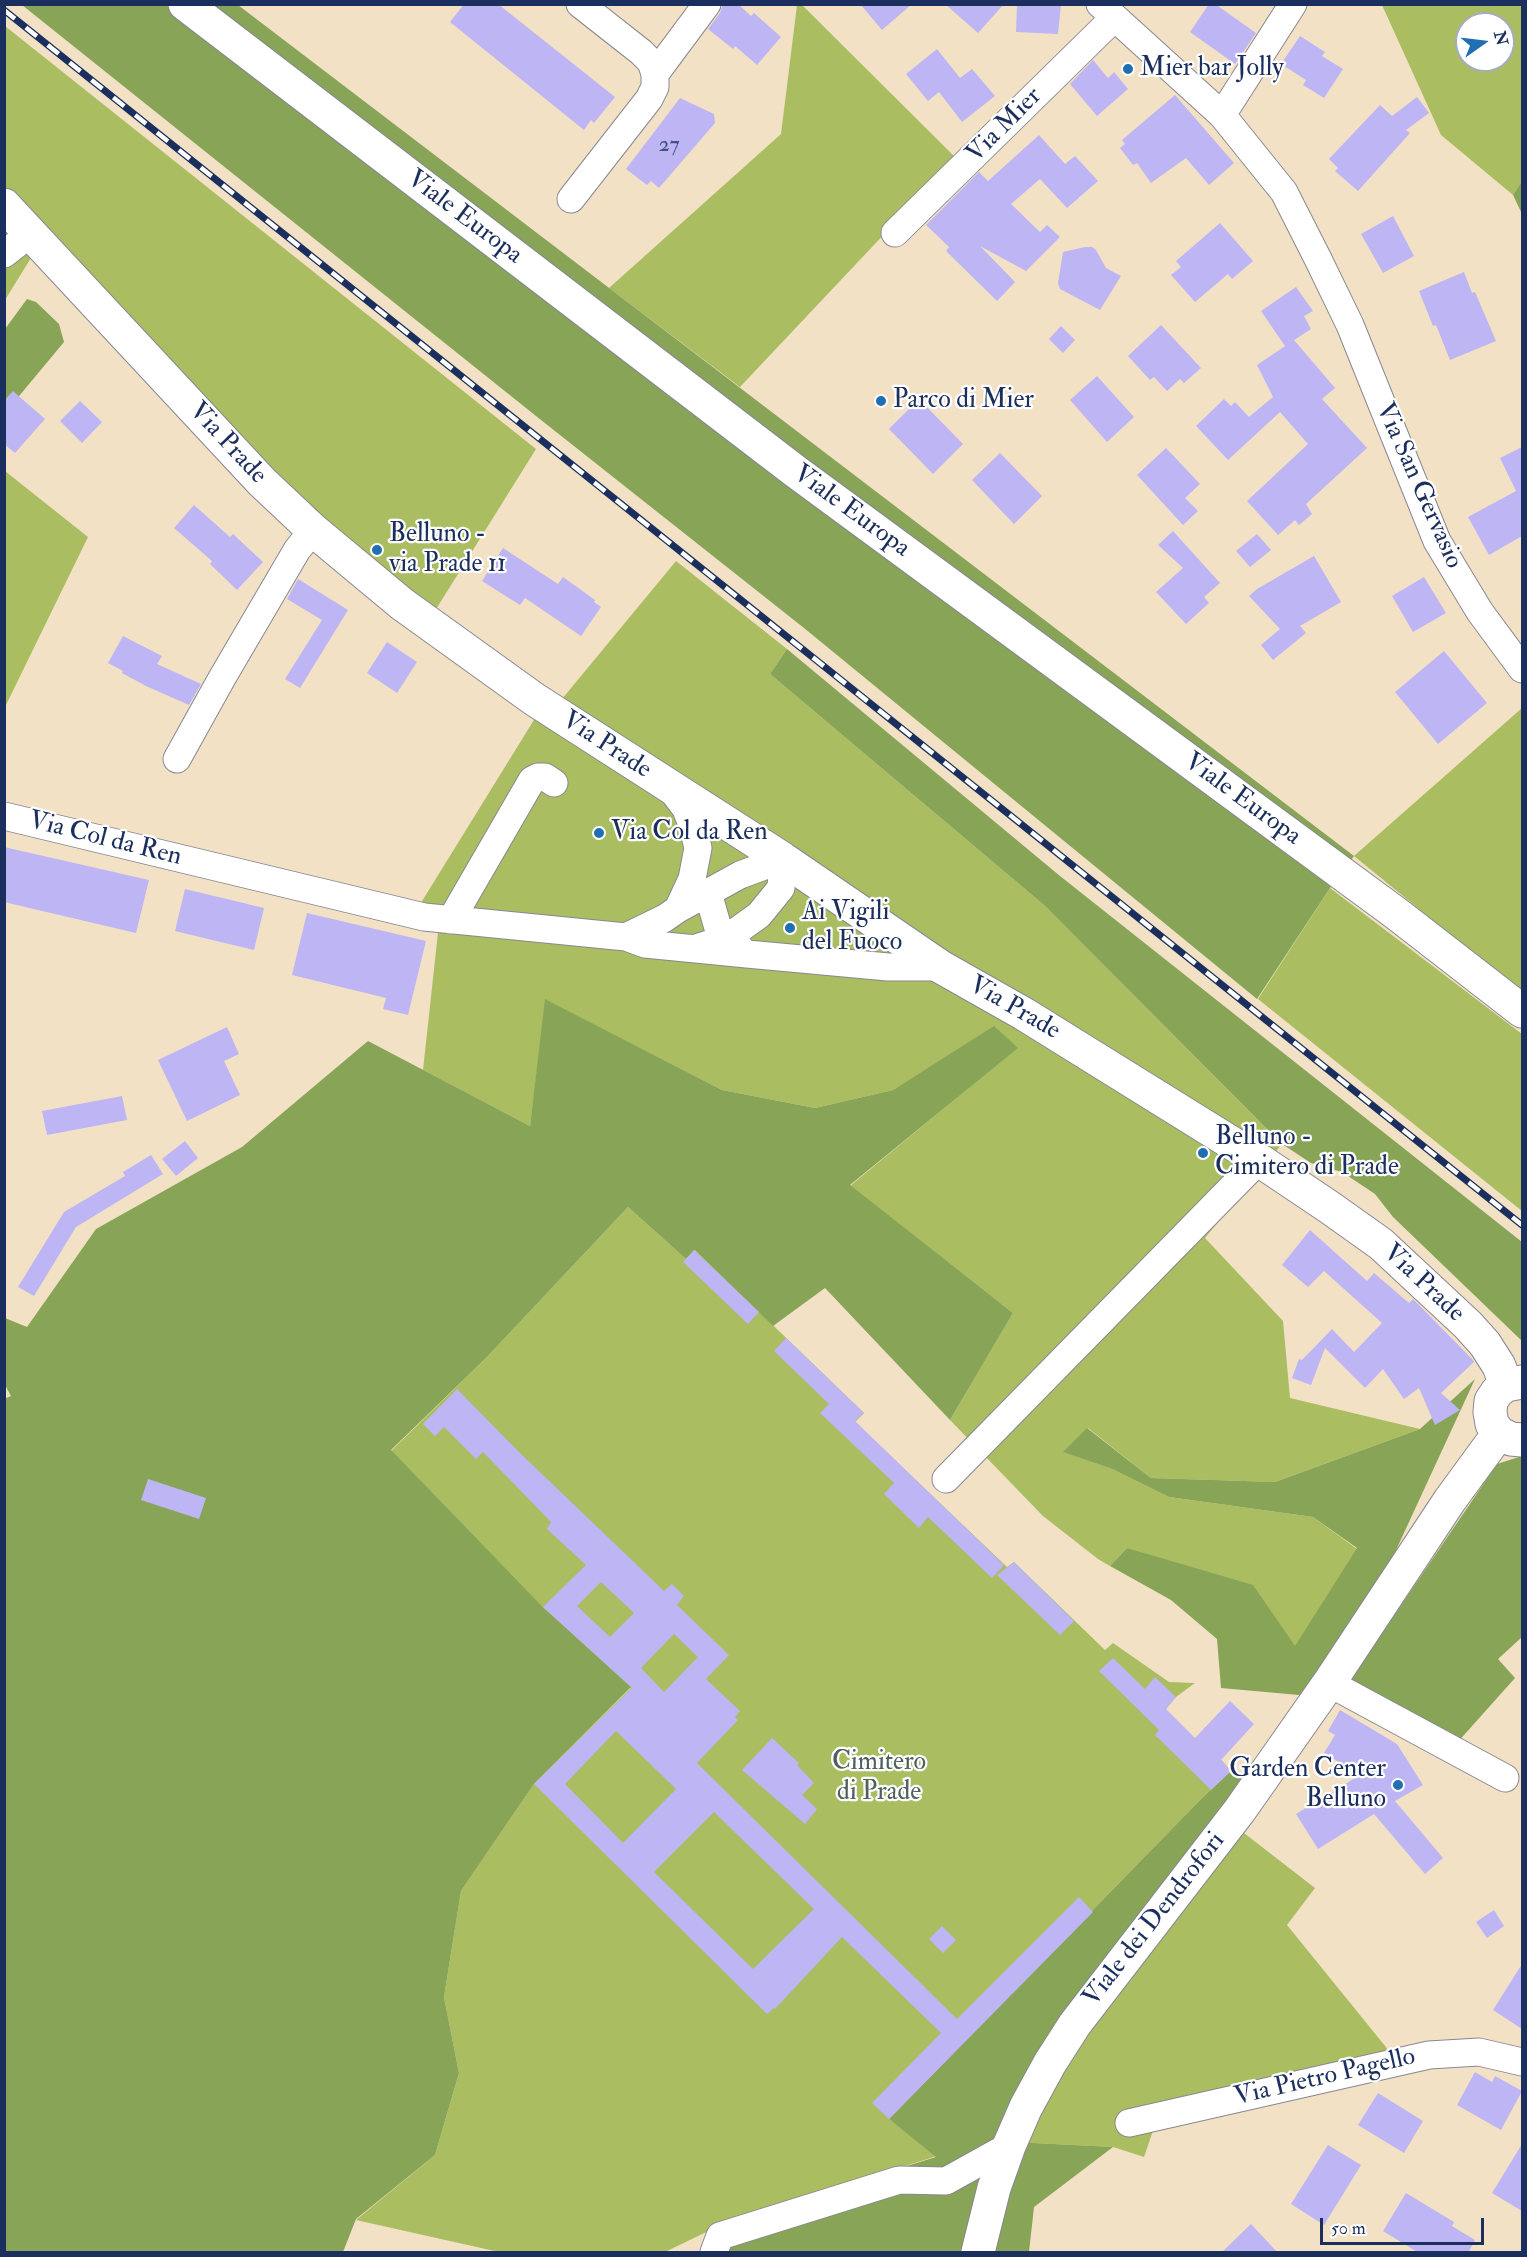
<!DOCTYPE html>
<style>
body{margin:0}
#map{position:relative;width:1527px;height:2257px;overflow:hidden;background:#f3e1c6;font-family:"IM FELL Double Pica",serif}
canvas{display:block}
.frame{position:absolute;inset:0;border:6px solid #1b2f5e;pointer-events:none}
.north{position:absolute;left:1455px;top:12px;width:60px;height:60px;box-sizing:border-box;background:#fff;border:2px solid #a4acbf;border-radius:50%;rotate:76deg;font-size:16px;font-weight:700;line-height:24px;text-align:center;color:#1b2f5e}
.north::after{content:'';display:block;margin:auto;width:21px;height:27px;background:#1f6fb2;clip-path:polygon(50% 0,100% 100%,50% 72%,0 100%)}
.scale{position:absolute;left:1320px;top:2218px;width:164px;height:27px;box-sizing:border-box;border:3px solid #1b2f5e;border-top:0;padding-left:8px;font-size:18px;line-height:21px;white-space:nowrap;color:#1b2f5e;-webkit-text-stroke:4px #fff;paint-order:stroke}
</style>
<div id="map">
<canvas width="1527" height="2257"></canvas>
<div class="frame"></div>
<div class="north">N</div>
<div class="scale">50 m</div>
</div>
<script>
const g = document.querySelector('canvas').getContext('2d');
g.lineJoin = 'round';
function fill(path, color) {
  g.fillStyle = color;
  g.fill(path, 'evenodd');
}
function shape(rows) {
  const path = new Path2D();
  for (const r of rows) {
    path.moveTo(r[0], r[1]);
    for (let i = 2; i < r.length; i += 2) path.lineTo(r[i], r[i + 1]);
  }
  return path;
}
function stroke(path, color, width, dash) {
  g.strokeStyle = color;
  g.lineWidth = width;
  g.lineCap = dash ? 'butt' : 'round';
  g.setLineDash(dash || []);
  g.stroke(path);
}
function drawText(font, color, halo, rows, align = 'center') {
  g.font = font + ' "IM FELL Double Pica",serif';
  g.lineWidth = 4.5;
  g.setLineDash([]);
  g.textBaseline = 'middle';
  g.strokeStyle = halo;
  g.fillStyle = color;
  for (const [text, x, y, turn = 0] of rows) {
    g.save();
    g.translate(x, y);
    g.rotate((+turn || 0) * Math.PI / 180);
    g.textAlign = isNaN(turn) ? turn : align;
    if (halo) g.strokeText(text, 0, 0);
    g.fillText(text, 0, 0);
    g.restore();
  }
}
fill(shape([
 [797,5,802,5,956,158,740,387,609,288,781,134],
 [1382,5,1522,5,1522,181,1513,195,1441,135],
 [1467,24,1503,24,1503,60,1467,60],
 [5,26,536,449,433,614,297,496,47,232,5,300],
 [5,471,88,537,5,707],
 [676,561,787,649,770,674,1044,905,1282,1144,1205,1238,1283,1321,1290,1398,1420,1429,1275,1482,1151,1478,1088,1428,1064,1452,1112,1469,1169,1497,1313,1517,1357,1549,1295,1647,1178,1564,1127,1548,1110,1566,1098,1559,1043,1516,950,1420,1013,1313,850,1186,1017,1048,994,1027,893,1090,815,1108,722,1090,546,1000,530,1126,423,1070,441,905,419,906,550,694,562,699],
 [1522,708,1522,993,1354,856],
 [1330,888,1522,1034,1522,1211,1258,999],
 [628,1207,686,1259,695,1250,864,1413,855,1422,1007,1567,1014,1562,1105,1650,1113,1643,1169,1682,1195,1683,1176,1697,1166,1709,1167,1727,1217,1755,1231,1771,1201,1799,889,2119,937,2156,729,2221,665,2252,499,2252,356,2220,435,2155,459,2073,444,1997,461,1891,534,1784,631,1688,543,1607,391,1451,486,1358],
 [1222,1816,1315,1888,1287,1925,1394,2057,1161,2107,1144,2157,1113,2147,993,2141]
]), '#aabd61');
fill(shape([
 [22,5,238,5,1354,856,1330,888,1257,999,804,628,536,416],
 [1522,181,1522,214,1513,195],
 [27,299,36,302,59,324,64,342,5,413,5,329],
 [787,649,1060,876,1522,1242,1522,1341,1393,1217,1375,1194,1342,1172,1311,1163,1282,1144,1044,905,770,674],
 [545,999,722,1090,815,1108,893,1090,994,1026,1018,1048,850,1185,1013,1313,950,1420,825,1288,773,1326,695,1250,686,1259,628,1207,486,1358,391,1450,543,1607,631,1687,534,1784,461,1891,444,1997,459,2073,435,2155,356,2219,343,2252,5,2252,4,1399,11,1396,5,1385,5,1318,27,1327,96,1229,242,1147,368,1041,530,1126],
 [1475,1379,1337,1678,1321,1697,1221,1688,1217,1639,1171,1600,1110,1566,1127,1548,1253,1585,1295,1646,1357,1548,1313,1517,1169,1497,1112,1469,1063,1452,1087,1428,1151,1478,1275,1482,1420,1429],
 [1522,1456,1522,1637,1498,1659,1515,1678,1456,1744,1345,1688,1497,1464],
 [1231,1771,1249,1780,994,2141,1113,2147,1034,2207,1029,2252,715,2252,728,2221,936,2157,889,2119,1201,1799]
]), '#87a457');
fill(shape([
 [464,4,498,4,615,97,594,123,591,120,584,130,450,22],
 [723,4,738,4,751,16,754,13,781,37,757,65,735,46,733,49,708,29,720,13],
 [860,4,912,4,882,30],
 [945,4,1004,4,978,33],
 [1017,4,1061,4,1058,34,1016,32],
 [1209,4,1215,4,1256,33,1235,64,1190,32],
 [1300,36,1325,52,1322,56,1343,69,1324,98,1303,85,1306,80,1281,64],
 [937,49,960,78,972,69,995,96,962,122,939,92,928,101,906,74],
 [1093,60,1108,78,1114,72,1128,89,1097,116,1070,84],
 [1175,95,1234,163,1209,185,1186,158,1151,183,1137,163,1133,165,1120,148,1125,144,1122,140],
 [1417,97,1429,113,1406,130,1410,133,1358,191,1335,171,1338,168,1329,159,1380,105,1392,116],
 [680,98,714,114,715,123,659,188,651,181,647,185,626,169],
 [1039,135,1065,164,1075,156,1098,181,1067,208,1040,179,1011,204,1040,232,1047,225,1060,237,1026,271,980,246,1015,282,997,301,946,251,949,247,926,225,979,172,988,181],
 [1393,216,1414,256,1383,273,1361,234],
 [1220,223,1253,261,1232,279,1228,274,1195,302,1171,275,1181,267,1176,261],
 [1085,247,1092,247,1096,250,1106,268,1121,276,1100,310,1060,289,1058,283,1063,252],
 [1464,272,1472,293,1475,292,1496,341,1450,360,1436,325,1433,326,1419,291],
 [1296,287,1313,311,1304,316,1311,329,1285,346,1261,311],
 [1161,325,1201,368,1184,383,1180,379,1167,391,1154,377,1150,380,1128,356],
 [1061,326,1075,340,1063,353,1049,339],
 [1294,340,1335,388,1322,399,1367,448,1306,504,1312,514,1299,525,1295,520,1278,535,1247,501,1308,444,1280,412,1228,460,1196,426,1224,399,1231,406,1235,402,1249,417,1273,397,1257,365],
 [1097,376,1134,417,1107,442,1070,400],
 [13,391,45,419,15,453,4,444,4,401],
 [919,399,963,444,933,474,889,429],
 [80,401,102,422,82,443,60,421],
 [1522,447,1522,536,1489,555,1468,517,1516,491,1500,458],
 [1166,448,1200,484,1185,498,1198,511,1183,525,1137,475],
 [1000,453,1042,496,1014,524,972,480],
 [194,505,230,537,233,534,263,562,237,590,210,564,212,561,174,528],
 [1173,531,1220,583,1204,597,1209,603,1186,624,1156,592,1183,568,1158,545],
 [1257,534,1271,550,1250,567,1236,551],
 [503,548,558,584,563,577,595,600,594,602,601,607,581,636,525,598,520,605,482,581],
 [1314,556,1341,602,1300,626,1306,633,1273,660,1261,645,1280,629,1249,596,1257,589],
 [1424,577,1446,613,1413,632,1392,596],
 [298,579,348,610,300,688,285,679,322,620,287,599],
 [123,636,162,656,157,664,201,684,189,705,146,686,122,673,123,671,108,663],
 [387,642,417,662,397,693,367,673],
 [1444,651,1487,703,1438,744,1395,692],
 [4,847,149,880,136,933,4,902],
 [185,889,264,908,254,950,175,931],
 [307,913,426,941,408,1015,383,1009,386,998,292,975],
 [227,1027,239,1054,224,1061,240,1095,187,1121,158,1060],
 [122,1096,127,1120,47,1135,42,1111],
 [185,1141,198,1158,176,1176,162,1159],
 [151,1155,163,1174,76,1227,34,1296,18,1287,64,1212,125,1176,123,1172],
 [1310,1230,1367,1281,1374,1273,1409,1303,1413,1299,1472,1359,1474,1362,1441,1393,1460,1410,1435,1425,1419,1388,1404,1399,1383,1369,1365,1388,1325,1348,1311,1385,1292,1378,1299,1359,1302,1360,1332,1329,1354,1352,1382,1323,1324,1271,1308,1287,1282,1265],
 [694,1250,759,1312,748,1324,683,1262],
 [786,1338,864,1413,855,1421,1004,1565,992,1578,928,1517,919,1528,884,1494,894,1483,820,1413,829,1404,774,1351],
 [457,1389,519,1452,664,1591,672,1584,684,1596,677,1605,729,1655,706,1679,740,1711,735,1717,738,1720,697,1763,957,2019,1079,1897,1093,1912,889,2119,872,2103,941,2033,842,1937,775,2009,774,2008,767,2014,534,1784,632,1688,543,1607,586,1565,547,1529,551,1522,483,1452,476,1459,444,1427,435,1436,423,1424],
 [601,1582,634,1613,610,1637,577,1606],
 [674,1634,698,1657,664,1692,641,1668],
 [616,1731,676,1789,623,1843,565,1784],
 [714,1812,814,1909,753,1969,654,1872],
 [148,1479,206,1498,199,1519,141,1500],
 [1014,1562,1074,1621,1060,1635,997,1575],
 [1113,1658,1145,1689,1155,1677,1176,1697,1166,1709,1195,1738,1230,1701,1254,1724,1221,1760,1231,1771,1211,1790,1155,1735,1159,1730,1099,1671],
 [1340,1710,1397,1744,1423,1785,1395,1801,1443,1858,1425,1874,1374,1814,1318,1849,1296,1814,1360,1775,1324,1753,1335,1735,1328,1731],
 [772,1738,799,1763,797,1765,814,1783,802,1795,817,1809,805,1824,742,1770],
 [1494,1910,1504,1926,1487,1938,1476,1922],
 [942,1926,956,1940,943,1953,929,1939],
 [1522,1964,1522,2029,1493,2010],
 [1475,2072,1492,2082,1495,2076,1522,2091,1501,2130,1457,2105],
 [1378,2093,1423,2121,1404,2153,1358,2125],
 [1522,2144,1522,2211,1492,2193],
 [1328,2145,1361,2165,1324,2225,1291,2204],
 [1406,2193,1454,2222,1452,2226,1475,2240,1468,2253,1419,2253,1383,2231],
 [1251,2224,1278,2253,1221,2253]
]), '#bdb5f4');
const minor = shape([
 [1100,4,1222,115,1284,192,1318,259,1350,325,1437,541,1480,612,1522,669],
 [655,74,707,4],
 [1222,115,1293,4],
 [571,199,649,99,655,87,655,74,651,62,641,52,580,4],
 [895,233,1114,18],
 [4,254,31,233],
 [177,759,222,678,297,550,313,530],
 [671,789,686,809,693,827,698,848,692,879,678,909],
 [4,816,424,917,626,937,645,944,747,954,888,967,941,967],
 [708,893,718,928,740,948],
 [451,920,532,780,538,777,545,777,554,783],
 [626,937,665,918,678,909,740,875,783,859,781,888,759,915,727,938,699,947],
 [946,1479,1259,1160],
 [1329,1683,1505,1778],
 [1129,2123,1429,2055,1479,2052,1522,2062],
 [714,2252,720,2236,899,2180,946,2181,1009,2146]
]);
const major = shape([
 [185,4,795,471,1397,914,1522,1011],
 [4,205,262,482,313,530,402,604,534,699,783,859,941,967,1024,1014,1259,1160,1329,1207,1381,1244,1468,1325,1485,1344,1499,1366,1506,1385],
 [1522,1382,1506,1385,1497,1392,1491,1401,1490,1412,1492,1424,1499,1433,1511,1439,1522,1440],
 [978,2252,994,2188,1009,2146,1026,2107,1050,2063,1075,2024,1240,1810,1329,1683,1450,1500,1499,1433]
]);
stroke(minor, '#878892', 29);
stroke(major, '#878892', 35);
stroke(minor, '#fff', 27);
stroke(major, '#fff', 33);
const rail = shape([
 [4,10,1522,1225]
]);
stroke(rail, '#1b2f5e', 7);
stroke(rail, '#fff', 4.5, [14]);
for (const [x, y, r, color] of [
 [1128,69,6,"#1f6fb2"],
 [881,401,6,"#1f6fb2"],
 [377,550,6,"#1f6fb2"],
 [599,833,6,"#1f6fb2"],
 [790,928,6,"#1f6fb2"],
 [1203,1153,6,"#1f6fb2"],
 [1398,1785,6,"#1f6fb2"]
]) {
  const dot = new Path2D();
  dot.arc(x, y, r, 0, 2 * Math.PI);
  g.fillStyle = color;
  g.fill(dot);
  stroke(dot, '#fff', 2);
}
drawText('22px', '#445084', null, [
 ["27",669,146]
]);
drawText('26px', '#1b2f5e', '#fff', [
 ["Mier bar Jolly",1140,69],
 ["Parco di Mier",893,401],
 ["Belluno -",389,535],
 ["via Prade 11",389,565],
 ["Via Col da Ren",611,833],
 ["Ai Vigili",802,913],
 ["del Fuoco",802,943],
 ["Belluno -",1215,1138],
 ["Cimitero di Prade",1215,1168],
 ["Garden Center",1386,1770,"right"],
 ["Belluno",1386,1800,"right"]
], 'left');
drawText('26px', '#1b2f5e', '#fff', [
 ["Via Mier",1005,126,-45],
 ["Viale Europa",464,218,37],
 ["Via Prade",227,444,47],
 ["Via San Gervasio",1418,486,66],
 ["Viale Europa",851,512,36],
 ["Via Prade",606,746,33],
 ["Viale Europa",1242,800,36],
 ["Via Col da Ren",105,840,14],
 ["Via Prade",1014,1009,30],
 ["Via Prade",1423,1284,43],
 ["Viale dei Dendrofori",1155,1920,-52],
 ["Via Pietro Pagello",1325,2078,-13]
]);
drawText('26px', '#4d615f', '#fff', [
 ["Cimitero",879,1763],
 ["di Prade",879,1793]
]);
</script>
